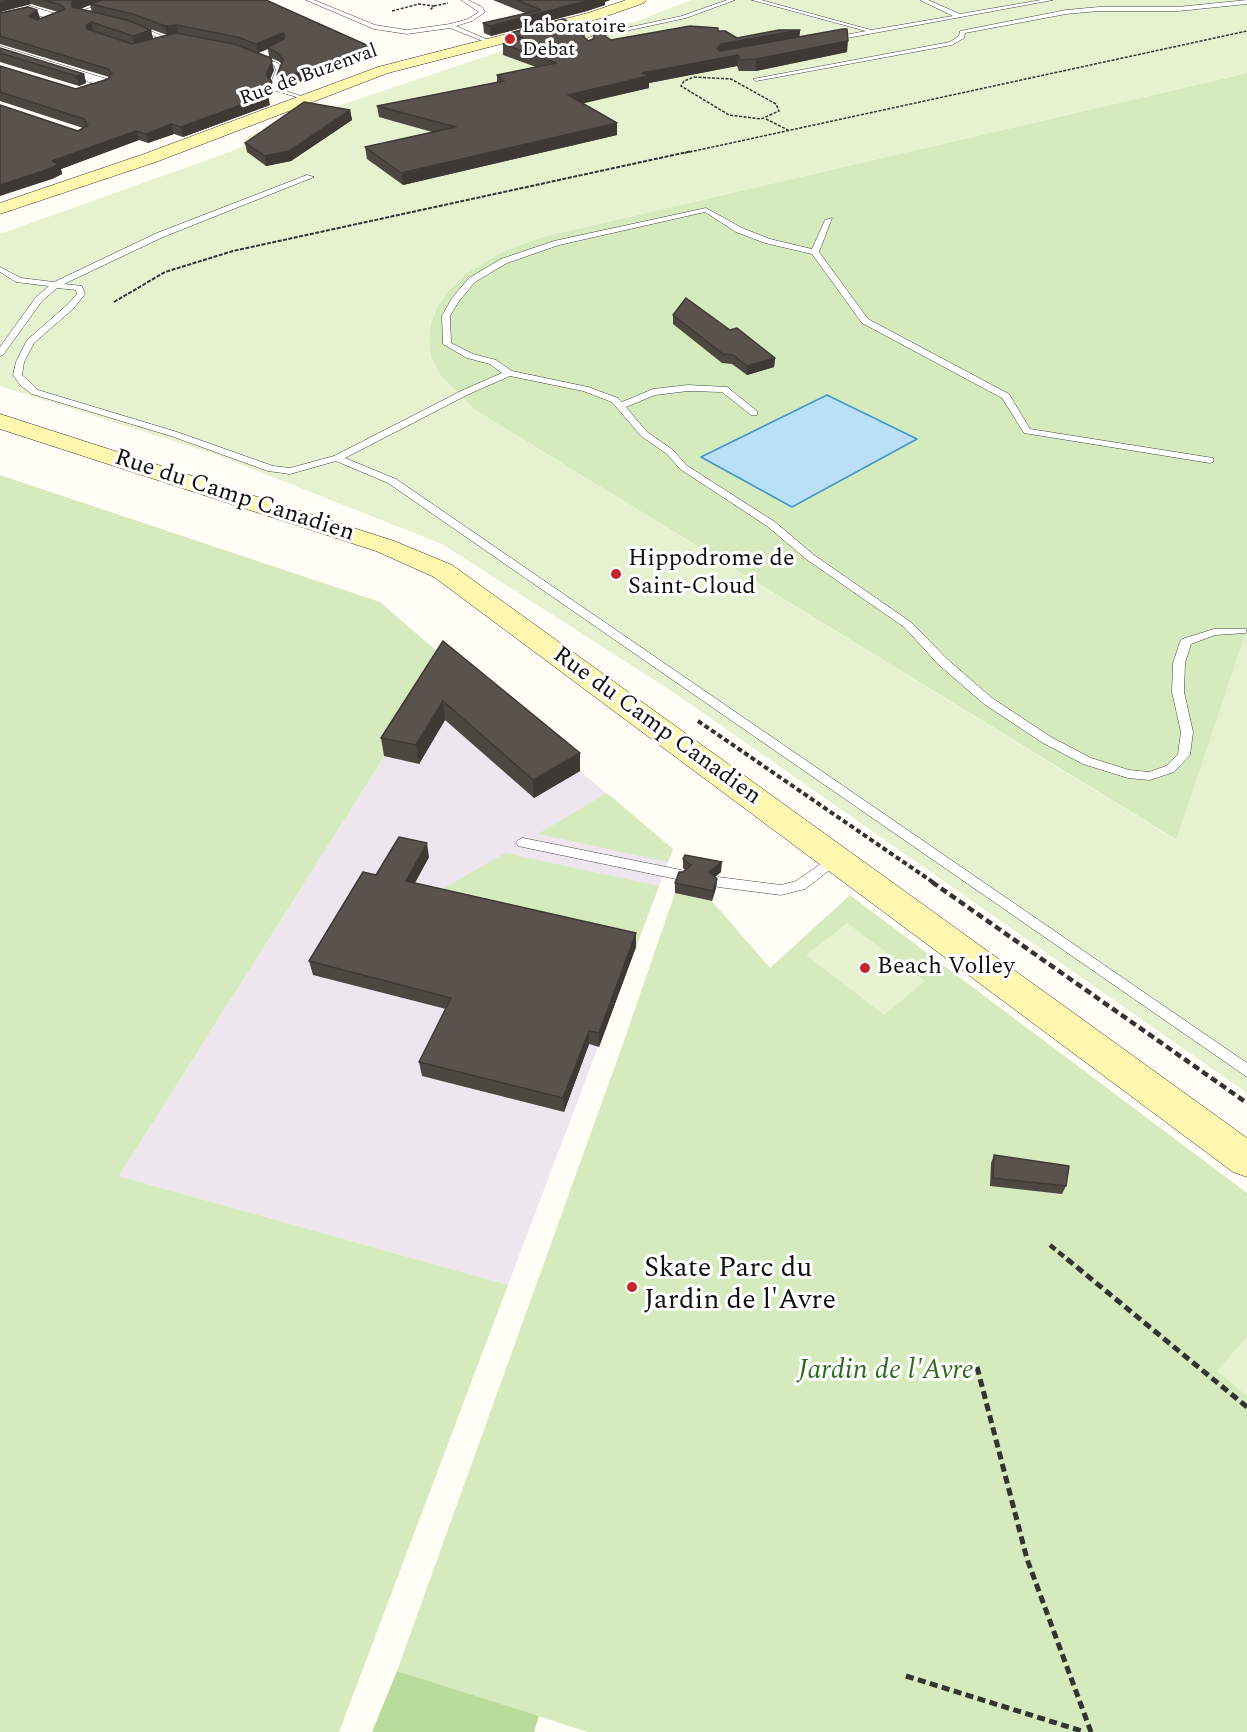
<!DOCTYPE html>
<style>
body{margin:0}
canvas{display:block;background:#fffdf5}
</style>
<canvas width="1247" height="1732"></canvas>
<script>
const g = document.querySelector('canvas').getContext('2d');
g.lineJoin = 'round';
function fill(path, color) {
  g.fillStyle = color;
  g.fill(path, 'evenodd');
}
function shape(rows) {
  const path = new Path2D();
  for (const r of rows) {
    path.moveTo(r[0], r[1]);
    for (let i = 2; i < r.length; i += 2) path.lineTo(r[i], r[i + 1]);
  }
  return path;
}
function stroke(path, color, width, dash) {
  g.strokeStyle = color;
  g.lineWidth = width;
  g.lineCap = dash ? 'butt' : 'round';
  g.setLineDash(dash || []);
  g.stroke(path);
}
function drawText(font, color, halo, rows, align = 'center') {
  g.font = font + ' Spectral,serif';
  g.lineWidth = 6;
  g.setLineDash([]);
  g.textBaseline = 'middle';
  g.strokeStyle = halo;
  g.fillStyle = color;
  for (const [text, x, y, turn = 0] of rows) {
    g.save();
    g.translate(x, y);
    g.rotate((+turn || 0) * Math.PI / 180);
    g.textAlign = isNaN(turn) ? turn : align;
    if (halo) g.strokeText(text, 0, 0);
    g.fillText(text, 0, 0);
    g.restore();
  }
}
fill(shape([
 [446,659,673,849,508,1285,119,1176]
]), '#eee6ef');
fill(shape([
 [1247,73,1247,629,1177,840,475,410,440,375,431,357,429,340,431,323,437,307,450,289,466,273,502,252,542,237],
 [0,475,380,602,446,659,119,1176,508,1285,339,1732,0,1732],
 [607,793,673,849,668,862,538,834],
 [505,853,659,886,636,947,425,899],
 [675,893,712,901,770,968,850,895,1247,1193,1247,1732,588,1732,397,1671,624,1041]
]), '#d5ebbd');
fill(shape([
 [397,1671,539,1716,534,1732,372,1732]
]), '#b9dc9c');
fill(shape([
 [691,0,1247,0,1247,73,542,237,502,252,466,273,450,289,437,307,431,323,429,340,431,357,440,375,475,410,1176,840,1247,629,1247,1093,673,692,442,544,217,455,0,386,0,234,224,154,242,147,244,140,251,135,523,44,555,42,635,22],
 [847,923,925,981,884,1015,806,955],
 [1247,1336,1247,1396,1217,1371]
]), '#e6f2cf');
const water = shape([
 [827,395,917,439,792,507,701,457,827,395]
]);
fill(water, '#b9e0f7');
stroke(water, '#3f96cf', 1.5);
const service = shape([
 [113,0,122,0,83,13,88,15,88,17,75,13,113,0],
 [306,0,314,0,375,25,407,30,450,24,468,19,479,12,461,0,468,0,482,7,485,12,472,21,456,26,493,42,488,43,450,28,407,34,374,29,306,0],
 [727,0,735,0,686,18,602,36,593,40,591,49,586,48,588,38,598,34,682,16,727,0],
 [752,0,761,0,871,30,953,16,920,0,928,0,960,14,1041,0,1053,0,831,41,829,38,866,31,752,0],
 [1247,0,1247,4,1178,11,1099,11,1066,14,965,33,964,38,952,45,756,81,753,79,950,42,959,36,960,31,1066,10,1099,7,1178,7,1247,0],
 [135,26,139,26,169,39,164,40,135,28,135,26],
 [254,55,278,63,282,70,276,85,280,89,307,98,307,100,276,91,270,85,276,70,274,65,254,57,254,55],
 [307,175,314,177,163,237,64,284,82,286,85,294,73,309,34,343,24,362,22,375,38,390,177,432,273,466,290,468,334,456,463,390,502,373,490,364,467,358,443,344,442,316,452,298,469,278,501,259,554,241,706,208,742,228,770,239,812,249,825,220,832,218,819,252,868,319,1009,394,1030,429,1213,458,1213,462,1210,463,1024,433,1002,398,862,323,812,254,765,243,736,232,705,212,559,245,507,263,475,282,459,301,450,316,451,343,473,354,496,360,512,371,588,387,618,398,622,402,653,389,688,385,727,387,757,411,757,415,751,415,722,392,688,391,655,395,626,407,647,432,673,450,686,465,775,522,814,555,912,623,946,658,992,698,1051,737,1091,758,1129,770,1149,772,1166,766,1178,754,1181,732,1172,692,1173,663,1180,642,1182,639,1214,629,1246,629,1246,633,1215,635,1191,644,1185,663,1184,692,1193,732,1190,755,1174,772,1150,780,1128,778,1083,764,1043,743,984,704,938,664,904,627,806,559,767,526,680,469,667,454,641,436,612,402,583,391,510,376,469,394,345,458,396,479,1247,1063,1247,1077,388,483,336,461,290,474,268,471,171,436,32,394,20,385,13,375,16,362,27,340,67,305,77,294,76,290,57,288,42,301,3,355,0,356,0,347,36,297,49,286,16,282,0,272,0,267,21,278,54,282,157,233,307,175],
 [523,838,681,870,688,875,681,880,518,846,516,843,518,840,523,838],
 [835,854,840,856,842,859,840,862,805,889,781,895,718,887,711,882,718,877,781,885,796,881,835,854]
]);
const minor = shape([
 [30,6,63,16,65,18,40,27,34,24,36,22,47,18,30,13,0,20,0,14,30,6],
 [0,46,110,80,112,83,83,95,75,95,73,92,75,89,93,83,0,54,0,46]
]);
const secondary = shape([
 [626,0,646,0,644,3,598,19,388,73,156,162,0,214,0,203,144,154,378,67,588,13,626,0],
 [0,414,394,541,452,565,1247,1138,1247,1177,1233,1172,434,577,376,551,0,429,0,414]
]);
stroke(service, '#444', 1);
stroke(minor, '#444', 1);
stroke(secondary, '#333', 1);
stroke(shape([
 [434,6,448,3],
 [392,11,419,4,434,6,430,10],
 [694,77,731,79,776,104,779,111,761,119,729,115,681,86,684,81,694,77],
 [766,119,788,130],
 [685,153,1247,31]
]), '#333', 1.5, [3, 1.5]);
stroke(shape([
 [114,302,165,272,233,251,692,151]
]), '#333', 2, [4, 1.5]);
stroke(shape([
 [698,721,934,883]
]), '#333', 4, [5, 3]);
stroke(shape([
 [932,882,1247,1103],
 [1050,1245,1068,1260]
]), '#333', 4.5, [7, 4]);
stroke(shape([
 [1067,1259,1247,1407],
 [977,1367,1027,1559,1091,1732],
 [906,1676,1085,1732]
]), '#333', 5, [8, 4.5]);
fill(service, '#fff');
fill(minor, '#fff');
fill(secondary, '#fff6b0');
fill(shape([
 [0,0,266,0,371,47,372,56,283,88,279,84,277,75,281,64,280,62,269,57,268,49,258,53,274,70,270,80,273,91,264,95,270,105,183,137,174,134,148,143,139,140,61,169,62,174,52,179,78,131,83,128,0,101,0,66,76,89,108,79,109,77,0,44,0,13,37,10,40,18,38,20,58,12,31,4,0,12],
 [90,5,92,12,81,9],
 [131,22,167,35,173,34,153,39,151,30],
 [493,0,610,0,605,2,605,5,587,11,491,36,484,33,483,23,525,13],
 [800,30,799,37,847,52,756,71,739,71,737,66,649,83,649,88,582,103,617,123,617,135,403,185,367,159,365,147,432,132,379,117,377,106,497,82,497,75,536,67,503,55,503,44,511,42,510,33,585,38,588,41,611,40,718,31,737,38],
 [0,48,84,74,86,83,79,86,0,62],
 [350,110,352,120,291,161,266,166,247,152,245,143],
 [673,315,730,330,775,358,774,367,747,375,732,364,722,363,673,324],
 [443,641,580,771,534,798,445,720,419,764,384,756,381,738],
 [429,857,415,883,636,947,599,1047,589,1044,564,1112,422,1076,419,1062,446,1009,313,975,309,961,376,875],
 [683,859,721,872,715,877,717,879,716,888,712,901,675,893,675,883,685,870,683,868],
 [994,1155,1066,1186,1062,1194,990,1186,991,1163]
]), '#4d4742');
fill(shape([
 [11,0,30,0,31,4,0,12,0,3],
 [79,0,106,0,90,4,90,5,74,11,72,7,72,2],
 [590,0,610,0,605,2,605,5,587,11,491,36,490,26],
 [37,10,40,18,32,24,29,16],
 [91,22,93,31,88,35,86,26],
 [177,25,178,34,167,35,165,26],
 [151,30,153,39,135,45,133,36],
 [800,30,799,41,738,55,737,66,649,83,649,88,568,107,568,95,717,49,721,44],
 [283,33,284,42,258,53,256,44],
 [848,41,847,52,756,71,756,59],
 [371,47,372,56,283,88,282,78],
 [272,61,274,70,268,83,272,82,273,91,248,101,246,91,266,75],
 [84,74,86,83,79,86,76,76],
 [268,95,270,105,183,137,181,127],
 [350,110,352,120,291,161,266,166,265,156],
 [617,123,617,135,403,185,401,173],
 [171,124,174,134,148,143,146,134],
 [136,131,139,140,61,169,62,174,52,179,0,196,0,185,52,161],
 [775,358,774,367,747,375,747,366],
 [443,701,445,720,419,764,416,745],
 [580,753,580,771,534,798,533,780],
 [427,843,429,857,408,895,406,881],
 [722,862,721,872,709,882,709,872],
 [717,879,716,888,712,901,713,891],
 [636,933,636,947,599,1047,599,1033],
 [589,1031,589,1044,564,1112,563,1098]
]), '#3f3936');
const building = shape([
 [0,0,11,0,0,3,0,0],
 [44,0,79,0,72,2,72,7,127,20,151,30,133,36,91,22,86,26,87,29,132,44,176,33,234,44,271,58,272,61,266,75,272,82,246,91,268,95,181,127,171,124,146,134,136,131,52,161,59,164,49,169,0,185,0,105,78,131,88,125,84,119,0,92,0,66,76,89,108,79,112,73,108,69,0,36,0,13,28,7,37,10,29,16,37,20,65,9,61,5,44,0],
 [102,0,266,0,371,47,282,78,277,75,283,60,278,53,267,48,284,39,285,35,283,33,256,44,237,37,177,25,165,26,133,14,90,4,102,0],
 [517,0,590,0,490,26,483,23,541,10,517,0],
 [563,19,584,30,584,37,588,41,593,39,596,30,611,40,690,26,718,28,718,31,725,31,737,38,779,30,800,30,721,44,717,49,720,51,843,29,847,29,848,41,756,59,740,60,738,55,642,73,649,76,568,95,617,123,401,173,365,147,456,127,377,106,504,81,497,75,556,63,503,44,523,38,510,33,563,19],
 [0,48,84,74,76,76,0,53,0,48],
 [304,102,350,110,289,151,265,156,245,143,304,102],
 [686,298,730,330,737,328,775,358,747,366,733,355,723,354,673,315,686,298],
 [443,641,580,753,533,780,443,701,416,745,381,738,443,641],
 [399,837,427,843,406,881,636,933,599,1033,589,1031,563,1098,419,1062,451,998,309,961,363,872,376,875,399,837],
 [685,855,722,862,709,872,717,879,713,891,675,883,679,872,683,872,691,865,683,859,685,855],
 [994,1155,1069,1166,1066,1186,993,1178,994,1155]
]);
fill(building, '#5a524d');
stroke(building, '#3f3936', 1.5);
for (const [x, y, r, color] of [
 [510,39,6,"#c4262e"],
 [616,574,6,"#c4262e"],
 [865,968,6,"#c4262e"],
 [632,1287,6,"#c4262e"]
]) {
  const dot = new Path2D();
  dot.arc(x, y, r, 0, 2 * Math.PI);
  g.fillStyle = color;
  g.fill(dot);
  stroke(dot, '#fff', 2);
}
drawText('20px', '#111', '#fff', [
 ["Laboratoire",522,28],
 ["Debat",522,51]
], 'left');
drawText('20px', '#111', '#fff', [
 ["Rue de Buzenval",309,76,-20]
]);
drawText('24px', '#111', '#fff', [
 ["Rue du Camp Canadien",234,497,18],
 ["Rue du Camp Canadien",656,727,36]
]);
drawText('24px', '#111', '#fff', [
 ["Hippodrome de",628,560],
 ["Saint-Cloud",628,588],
 ["Beach Volley",877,968]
], 'left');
drawText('28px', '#111', '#fff', [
 ["Skate Parc du",644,1271],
 ["Jardin de l'Avre",644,1303]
], 'left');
drawText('italic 28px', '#2f6b1f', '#fff', [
 ["Jardin de l'Avre",886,1373]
]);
</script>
